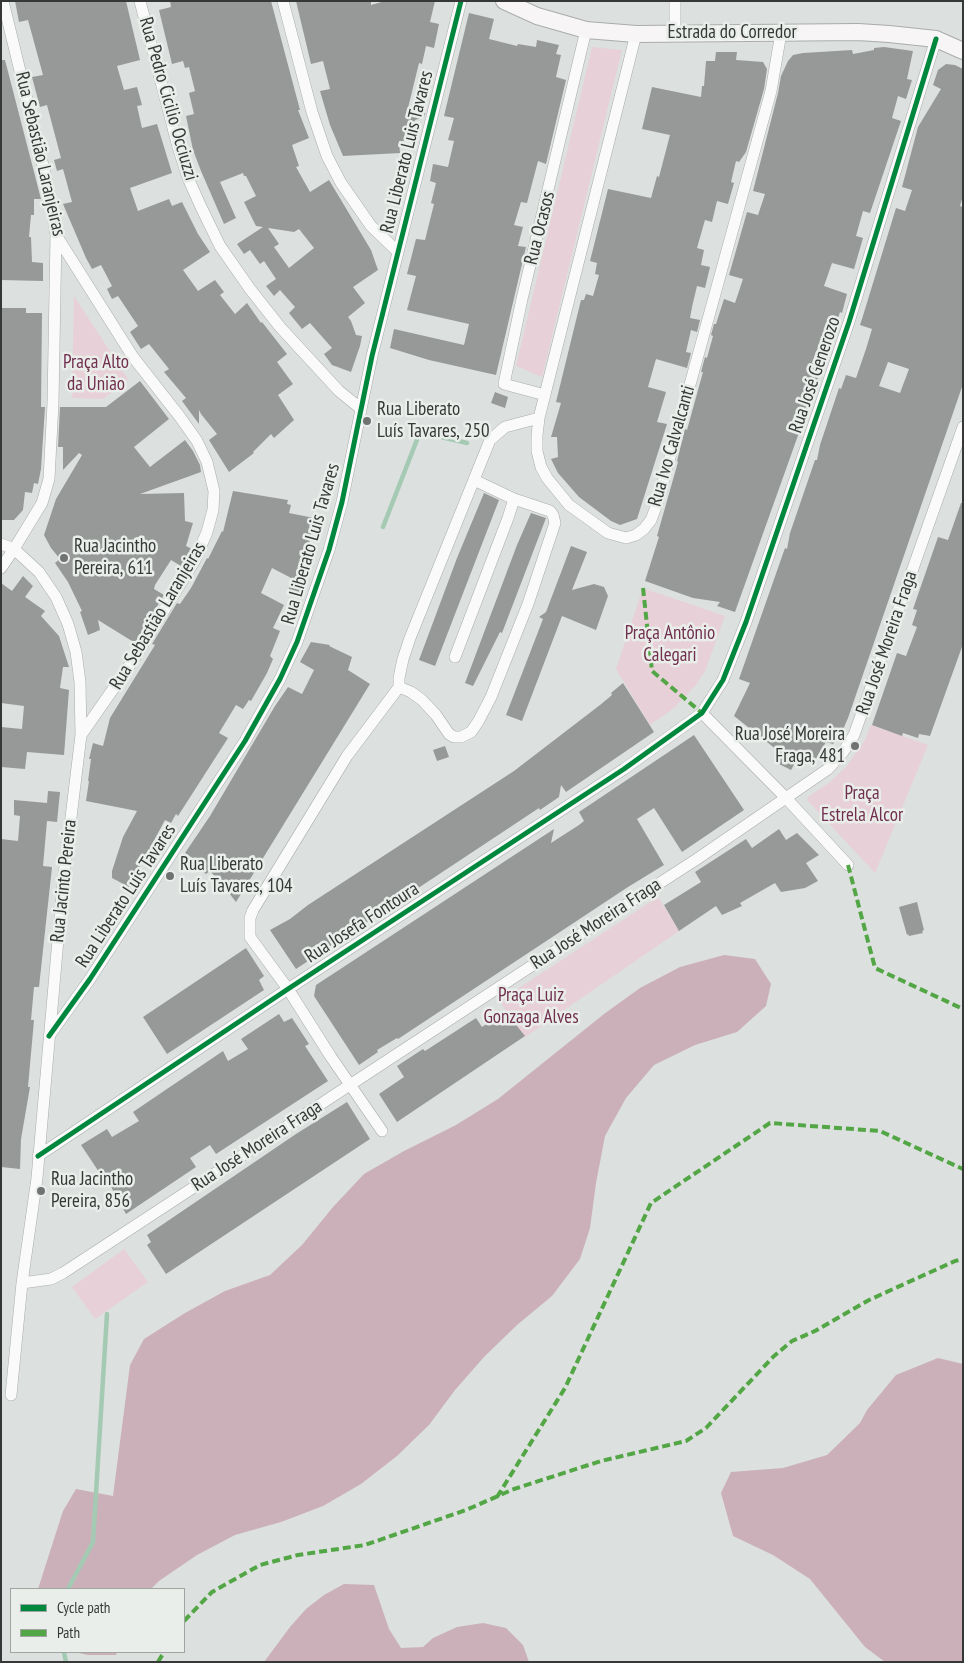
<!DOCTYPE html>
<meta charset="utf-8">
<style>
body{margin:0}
#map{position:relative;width:964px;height:1663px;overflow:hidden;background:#dce0de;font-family:"PT Sans Narrow",sans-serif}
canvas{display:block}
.frame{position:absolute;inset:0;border:2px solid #363837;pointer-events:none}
.legend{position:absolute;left:10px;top:1588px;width:175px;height:65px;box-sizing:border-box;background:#e9eeea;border:1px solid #a1a5a2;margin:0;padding:6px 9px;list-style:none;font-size:15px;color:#363837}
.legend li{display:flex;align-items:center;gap:10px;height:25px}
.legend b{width:25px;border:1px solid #a1a5a2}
</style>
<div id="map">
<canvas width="964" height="1663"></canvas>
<div class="frame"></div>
<ul class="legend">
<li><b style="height:6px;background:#00873e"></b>Cycle path</li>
<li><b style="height:6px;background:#53a645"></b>Path</li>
</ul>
</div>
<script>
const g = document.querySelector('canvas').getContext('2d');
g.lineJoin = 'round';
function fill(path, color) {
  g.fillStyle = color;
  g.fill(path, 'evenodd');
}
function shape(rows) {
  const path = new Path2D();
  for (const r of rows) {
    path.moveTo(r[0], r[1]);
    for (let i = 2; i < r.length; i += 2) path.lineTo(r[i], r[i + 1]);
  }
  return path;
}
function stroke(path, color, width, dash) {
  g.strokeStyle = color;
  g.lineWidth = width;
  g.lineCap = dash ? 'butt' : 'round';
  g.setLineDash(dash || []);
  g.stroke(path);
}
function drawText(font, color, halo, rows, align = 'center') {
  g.font = font + ' "PT Sans Narrow",sans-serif';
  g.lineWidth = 5;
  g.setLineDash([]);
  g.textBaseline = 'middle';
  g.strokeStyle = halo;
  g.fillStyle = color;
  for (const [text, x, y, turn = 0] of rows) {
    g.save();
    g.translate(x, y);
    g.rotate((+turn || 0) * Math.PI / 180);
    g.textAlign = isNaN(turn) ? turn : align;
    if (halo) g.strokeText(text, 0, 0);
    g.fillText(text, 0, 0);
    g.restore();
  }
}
fill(shape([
 [592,47,622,50,542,377,516,366],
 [74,296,128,379,103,399,72,398],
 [643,588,725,616,705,671,696,685,674,708,650,725,616,669],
 [871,725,928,745,875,873,807,800,808,797,830,782,846,767,865,740],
 [658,897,679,931,525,1037,499,1001],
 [124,1249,148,1282,95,1319,72,1287]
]), '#e8d0d8');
fill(shape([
 [724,955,755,959,771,984,766,1006,737,1032,695,1045,654,1065,626,1098,605,1136,596,1183,590,1228,580,1259,552,1296,517,1325,484,1357,455,1390,429,1425,397,1456,361,1484,323,1506,281,1522,235,1535,197,1555,159,1581,151,1589,38,1589,63,1511,76,1489,113,1496,130,1365,144,1339,185,1313,225,1291,270,1275,302,1245,333,1207,364,1174,404,1151,456,1125,498,1099,604,1014,640,988,680,967],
 [938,1358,963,1364,963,1662,885,1662,865,1647,810,1579,773,1555,733,1536,721,1493,731,1472,783,1468,827,1455,860,1423,867,1410,896,1375],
 [344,1584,374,1585,389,1629,401,1648,423,1647,433,1638,457,1627,483,1623,506,1628,523,1645,529,1662,264,1662,290,1627,306,1609,324,1595],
 [74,1652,117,1652,116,1655,88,1655]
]), '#cbb0ba');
stroke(shape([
 [383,527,420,432,467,443],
 [68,1589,93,1542,107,1314],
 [64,1652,66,1662]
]), '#a5cab4', 4.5);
fill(shape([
 [15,1,126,1,140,60,117,66,124,90,137,87,142,105,137,106,142,128,157,124,172,173,130,188,138,211,169,199,172,206,182,202,198,234,210,252,183,270,198,291,215,280,224,292,220,295,235,314,247,303,261,323,262,322,287,354,277,362,293,384,278,395,294,420,274,438,271,434,253,452,254,453,229,472,209,440,217,434,201,414,199,410,199,424,182,401,186,398,164,372,169,369,149,344,141,349,130,332,138,326,118,296,112,299,107,289,112,286,101,265,92,269,86,258,63,204,72,202,63,169,57,171,54,160,61,158,47,105,40,107,32,77,43,75,28,20,19,22],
 [170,1,271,1,300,110,298,110,309,138,292,145,299,166,296,167,310,192,329,180,371,250,378,270,353,287,365,303,348,317,351,321,356,335,362,336,360,346,351,372,332,365,324,354,332,348,310,323,302,329,289,313,295,307,280,290,274,296,266,286,276,279,264,261,260,264,250,250,244,254,237,244,263,227,256,226,244,202,256,196,246,176,244,176,243,173,220,182,236,218,224,224,201,171,193,150,186,116,194,114,189,93,195,91,189,67,185,68,183,61,172,64,159,10,171,7],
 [268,228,294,232,299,229,314,248,289,268,274,247,279,244],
 [296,1,371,1,371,5,385,1,435,1,430,22,439,24,434,48,426,46,422,64,419,63,408,108,425,113,424,117,415,120,412,141,399,141,400,153,343,156,330,125,320,91,330,89,323,61,311,64],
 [469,13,494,19,489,39,517,46,518,44,536,47,537,40,559,45,556,54,561,55,556,77,566,80,546,164,538,161,527,203,521,202,514,225,523,227,518,246,526,247,496,375,429,360,390,348,394,329,464,345,469,324,407,310,416,276,407,274,416,239,425,240,434,204,431,203,436,183,430,181,433,164,448,167,454,141,448,140,454,118,444,116],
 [884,47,913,51,907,79,912,80,906,99,898,96,892,118,901,121,870,213,863,211,856,236,863,238,854,269,832,263,824,286,847,294,842,313,840,312,829,345,820,342,812,363,821,366,816,385,735,612,717,606,720,602,693,598,645,581,659,537,657,536,678,462,677,461,685,429,687,430,703,372,701,372,705,357,707,358,713,336,711,335,714,324,716,324,724,299,735,303,743,279,729,275,747,212,758,215,765,194,753,191,778,93,781,76,788,61,793,55,803,53,852,50,853,54,874,50,874,48],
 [716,52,737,52,736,60,763,62,767,69,764,89,746,152,739,162,736,161,731,182,734,183,728,204,717,201,712,222,705,220,697,248,704,250,701,265,710,267,705,288,697,286,692,307,690,318,700,320,697,332,691,330,686,352,691,353,687,368,656,359,648,387,666,392,657,422,667,424,637,519,620,525,611,521,579,497,558,473,551,459,558,457,557,437,551,437,561,403,556,402,581,300,584,300,586,294,593,296,599,275,595,274,597,263,590,261,608,189,651,198,657,176,659,177,670,135,642,129,652,87,701,97,702,86,704,86,706,61,715,61],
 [1,60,5,60,41,199,34,199,34,215,31,215,29,237,31,237,32,262,43,263,43,281,1,280],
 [946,64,955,65,963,69,963,196,960,206,963,207,963,384,848,718,842,732,833,744,826,742,814,762,808,761,805,765,796,761,791,770,775,762,778,756,774,754,777,750,734,716,750,683,739,679,785,548,787,549,790,533,815,460,817,460,820,445,839,388,841,389,846,375,856,378,866,349,872,329,860,325,862,319,896,208,905,211,912,190,902,187,918,127,941,89,933,85,938,70],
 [888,362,909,369,900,393,879,386],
 [1,308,26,308,26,313,42,313,41,407,45,407,41,469,38,484,34,483,32,493,25,492,23,510,14,520,1,520],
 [140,381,169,419,134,447,150,467,185,440,193,451,200,465,201,472,140,494,184,493,185,521,193,523,186,546,192,549,188,557,181,566,171,560,155,585,154,589,164,595,136,641,132,641,98,620,100,630,88,635,80,612,82,611,68,582,55,563,60,559,51,548,44,535,56,499,82,455,79,453,63,470,63,447,58,447,60,407,106,407],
 [495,392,508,397,505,408,491,403],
 [233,491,288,500,287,504,291,505,289,513,314,518,309,545,313,546,295,580,272,568,261,593,284,605,273,628,280,631,270,656,273,659,267,673,251,701,249,700,243,709,236,705,219,733,228,738,178,816,176,814,171,823,165,820,129,887,112,878,112,871,123,837,137,811,86,801,89,781,88,781,91,759,89,759,93,743,103,746,110,718,155,645,152,644,177,603,180,604,191,588,207,558,208,559,222,531,223,532],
 [484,493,499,500,435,666,419,660,457,558],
 [961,503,963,503,963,644,930,736,919,734,918,738,903,733,902,736,872,725,897,653,906,656,917,627,912,625,917,610,913,609,938,537,948,540],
 [531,513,546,518,502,633,500,632,473,686,465,683,517,545],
 [571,546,587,552,572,590,594,584,604,587,608,596,596,630,562,616,522,721,506,715,543,619,539,617,546,612],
 [23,576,33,586,25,597,45,611,41,616,59,636,69,667,63,667,60,688,69,690,64,755,27,752,25,769,1,767,1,727,22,729,24,706,1,703,1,583,12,591],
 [292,580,303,584,299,594,288,591],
 [311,642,330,645,329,646,352,657,348,670,370,684,236,902,225,888,226,886,219,881,210,871,206,874,191,864,194,859,185,853,210,816,275,706,288,687,302,694,314,670,300,662],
 [623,683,654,732,566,792,561,785,559,797,540,810,539,808,296,969,270,930,290,919,308,905,514,771,600,705,612,695,611,693],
 [694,735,744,810,682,852,654,808,637,819,664,865,628,887,398,1039,397,1038,377,1050,378,1052,359,1065,314,996,316,985,554,829,551,843,579,825,584,821,579,812],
 [445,746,449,757,437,761,433,750],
 [48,791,60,792,57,822,47,821,43,866,52,867,39,987,34,987,31,1020,34,1020,28,1087,30,1087,21,1139,20,1169,1,1167,1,839,18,841,20,816,14,815,14,800,47,803],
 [779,829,786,840,797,833,819,855,806,863,818,881,805,888,781,892,775,883,740,903,742,906,722,915,716,906,679,931,664,905,701,882,695,872,746,839,752,848],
 [917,902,924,930,922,931,923,933,909,936,908,934,907,935,899,907],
 [246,948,264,976,259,980,264,990,167,1054,143,1017],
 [505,1011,525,1036,397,1122,379,1094,404,1077,397,1066,423,1049,425,1051,476,1018,482,1027],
 [279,1014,284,1022,292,1018,309,1044,305,1046,328,1081,216,1154,210,1145,190,1158,196,1167,126,1214,109,1183,107,1184,81,1145,107,1129,112,1137,139,1121,133,1112,223,1051,228,1061,248,1049,241,1039],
 [347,1102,370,1139,166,1274,147,1245,151,1242,147,1235,296,1134]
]), '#979998');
const minor = shape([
 [3,1,47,182,56,235,133,357,180,417,197,441,207,462,214,491,213,510,207,532,195,560,132,662,81,735],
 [140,1,178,147,188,178,201,207,220,246,250,289,280,327,339,391,360,408],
 [283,1,312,112,327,156,341,183,371,226,398,252],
 [675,33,675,1],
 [636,34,539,418,537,435,537,451,541,467,547,478,569,505,608,533,626,538,636,535,644,529,651,520,657,504,771,91,781,33],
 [545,395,504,384,522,299,586,30],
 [1,544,14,549,39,572,56,597,68,624,76,652,80,682,81,735,63,883,37,1178,22,1283,11,1395],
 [1,568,14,549,42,503,49,479,53,403,56,235],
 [455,657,508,518,514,499,474,480],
 [399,687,411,692,422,700,436,715,449,734,454,737,461,737,471,732,478,722,491,697,528,604,555,523,553,515,550,511,514,499],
 [702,713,786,798,848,865],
 [49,1036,90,979,245,741,280,679,297,642,329,550,342,502,372,356,461,1],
 [382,1131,331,1057,288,989,250,937,250,918,253,910,347,756,399,687,399,678,403,659,410,638,490,440,505,427,539,418],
 [38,1156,288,989,624,769,702,713,723,680,746,622,849,322,936,39],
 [22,1283,51,1279,63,1273,536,963,697,859,828,769,843,752,854,735,963,427]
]);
const secondary = shape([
 [504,1,537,16,586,30,636,34,858,32,889,34,936,39,963,51]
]);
stroke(minor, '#a9acaa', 12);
stroke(secondary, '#a9acaa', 18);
stroke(minor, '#fafafa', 11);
stroke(secondary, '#f7f5f6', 16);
stroke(shape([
 [643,588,652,671,702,713],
 [848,865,875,968,963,1009],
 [497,1497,565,1388,651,1203,770,1123,880,1131,963,1169],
 [184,1621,212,1592,260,1565,298,1555,365,1545,466,1510,514,1489,601,1461,686,1441,706,1428,774,1356,792,1341,815,1331,869,1300,955,1261,963,1259],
 [158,1662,164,1652]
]), '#53a645', 4, [8, 4]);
stroke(shape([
 [49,1036,90,979,245,741,280,679,297,642,329,550,342,502,372,356,461,1],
 [38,1156,288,989,624,769,702,713,723,680,746,622,849,322,936,39]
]), '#00873e', 5);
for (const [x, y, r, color] of [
 [367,421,5,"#707371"],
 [64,558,5,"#707371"],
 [855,746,5,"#707371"],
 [170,876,5,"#707371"],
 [41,1191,5,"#707371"]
]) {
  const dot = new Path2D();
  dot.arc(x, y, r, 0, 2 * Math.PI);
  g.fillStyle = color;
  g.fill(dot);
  stroke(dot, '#e9eeea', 2);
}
drawText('19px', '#363837', '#e9eeea', [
 ["Estrada do Corredor",732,33],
 ["Rua Pedro Cicilio Occiuzzi",168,99,74],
 ["Rua Liberato Luis Tavares",407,152,-76],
 ["Rua Sebastião Laranjeiras",40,154,77],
 ["Rua Ocasos",540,228,-76],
 ["Rua José Generozo",815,375,-71],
 ["Rua Ivo Calvalcanti",672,446,-74],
 ["Rua Liberato Luis Tavares",311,544,-74],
 ["Rua Sebastião Laranjeiras",158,616,-59],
 ["Rua José Moreira Fraga",887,643,-71],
 ["Rua Jacinto Pereira",64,881,-84],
 ["Rua Liberato Luis Tavares",126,896,-57],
 ["Rua Josefa Fontoura",362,923,-33],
 ["Rua José Moreira Fraga",596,924,-33],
 ["Rua José Moreira Fraga",257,1146,-33]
]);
drawText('19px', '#712f4e', '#e9eeea', [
 ["Praça Alto",96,363],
 ["da União",96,385],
 ["Praça Antônio",670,634],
 ["Calegari",670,656],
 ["Praça",862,794],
 ["Estrela Alcor",862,816],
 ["Praça Luiz",531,996],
 ["Gonzaga Alves",531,1018]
]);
drawText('19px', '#363837', '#e9eeea', [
 ["Rua Liberato",377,410],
 ["Luís Tavares, 250",377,432],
 ["Rua Jacintho",74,547],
 ["Pereira, 611",74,569],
 ["Rua José Moreira",845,735,"right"],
 ["Fraga, 481",845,757,"right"],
 ["Rua Liberato",180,865],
 ["Luís Tavares, 104",180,887],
 ["Rua Jacintho",51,1180],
 ["Pereira, 856",51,1202]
], 'left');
</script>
